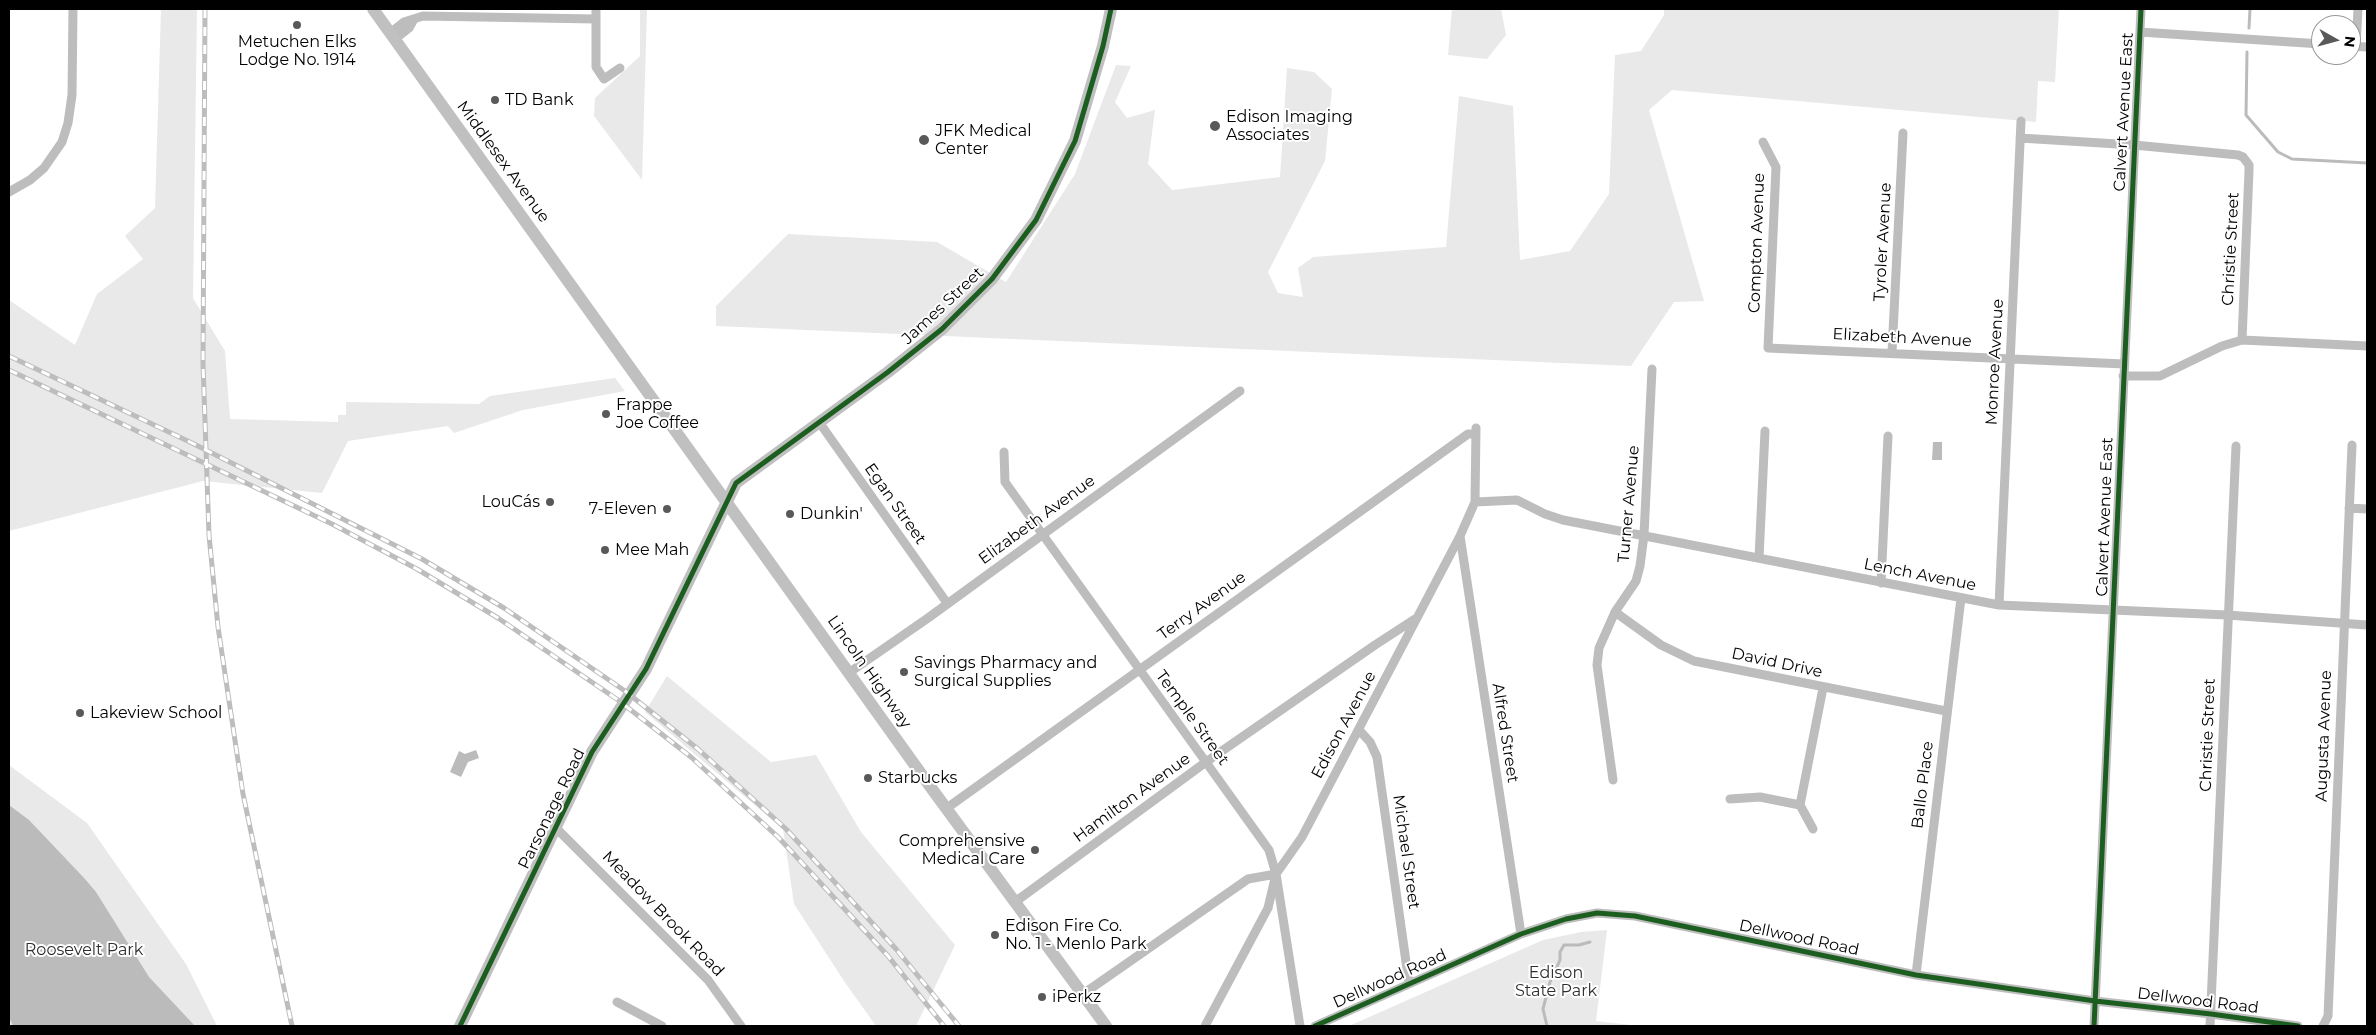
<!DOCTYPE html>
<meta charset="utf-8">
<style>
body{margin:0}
#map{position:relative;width:2376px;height:1035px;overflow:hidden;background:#fff;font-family:Montserrat,sans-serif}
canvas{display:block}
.frame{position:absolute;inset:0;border:10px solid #000;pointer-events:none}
.north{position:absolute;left:2311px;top:15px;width:50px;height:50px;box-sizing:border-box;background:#fff;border:1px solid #999;border-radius:50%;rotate:97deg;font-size:14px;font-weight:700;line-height:20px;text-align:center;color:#000}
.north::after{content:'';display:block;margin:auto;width:18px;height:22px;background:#595959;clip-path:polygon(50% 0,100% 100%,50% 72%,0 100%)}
</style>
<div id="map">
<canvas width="2376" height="1035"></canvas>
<div class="frame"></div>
<div class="north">N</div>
</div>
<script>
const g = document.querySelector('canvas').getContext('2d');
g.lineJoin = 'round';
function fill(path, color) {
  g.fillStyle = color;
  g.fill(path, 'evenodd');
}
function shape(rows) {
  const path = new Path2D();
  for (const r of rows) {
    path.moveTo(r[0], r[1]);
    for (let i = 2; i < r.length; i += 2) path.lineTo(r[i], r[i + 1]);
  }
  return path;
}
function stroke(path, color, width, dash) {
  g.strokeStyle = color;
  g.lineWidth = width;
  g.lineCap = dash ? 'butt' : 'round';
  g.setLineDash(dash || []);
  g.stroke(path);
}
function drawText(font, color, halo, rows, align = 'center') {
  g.font = font + ' Montserrat,sans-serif';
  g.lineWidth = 4;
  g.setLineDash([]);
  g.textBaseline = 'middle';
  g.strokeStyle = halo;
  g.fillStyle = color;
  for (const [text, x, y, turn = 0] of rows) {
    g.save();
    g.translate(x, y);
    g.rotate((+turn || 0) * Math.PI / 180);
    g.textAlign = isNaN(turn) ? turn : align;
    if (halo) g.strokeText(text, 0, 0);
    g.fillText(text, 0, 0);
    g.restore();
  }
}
fill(shape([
 [161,9,197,9,193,298,225,351,230,419,338,422,338,415,346,415,346,402,479,404,490,396,615,378,625,391,523,410,454,433,448,426,348,441,322,493,203,481,9,531,9,300,75,345,97,294,143,259,125,236,155,208],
 [640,9,647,9,642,180,594,116,595,98,640,56],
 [1452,9,1501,9,1506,35,1487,59,1448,55],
 [1664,9,2059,9,2055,82,2038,81,2036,122,1672,90,1649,110,1704,301,1674,302,1631,366,716,326,716,306,788,234,937,242,1006,282,1075,174,1116,65,1131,66,1115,102,1127,118,1155,110,1148,164,1172,190,1280,177,1287,68,1314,72,1332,89,1325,161,1268,272,1278,293,1303,297,1298,268,1313,257,1446,247,1459,96,1513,106,1520,260,1570,251,1609,194,1615,55,1641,51,1664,15],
 [667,676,771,762,816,755,861,832,955,945,916,1026,876,1026,844,981,794,904,783,829,645,712],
 [9,765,87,823,186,964,217,1026,9,1026],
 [1607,930,1596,1021,1640,1026,1349,1026,1543,940,1581,932]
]), '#e9e9e9');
fill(shape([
 [1933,442,1942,442,1942,460,1932,460],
 [476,750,479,758,468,762,461,777,450,772,459,751,465,754],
 [9,805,29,820,85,879,96,892,149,977,195,1026,13,1026,9,1017]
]), '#bbb');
stroke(shape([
 [2249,28,2250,9],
 [2247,52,2246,115,2278,152,2292,159,2367,163],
 [1547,1026,1543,1009,1550,982,1560,960,1560,952,1564,945,1579,945,1590,942]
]), '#bbb', 3);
stroke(shape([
 [596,9,596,67,604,79,620,68],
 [2140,32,2321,44],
 [390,33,404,22,423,16,596,19],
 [395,39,409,28,414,19],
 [2351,46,2367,47],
 [2356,46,2358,9],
 [2020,138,2134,145,2238,155,2243,157,2249,165,2249,171,2242,340],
 [1763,142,1776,167,1768,348,2124,364],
 [9,192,30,180,44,168,62,142,68,123,72,95,73,9],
 [1892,352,1903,133],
 [2123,376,2160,376,2222,346,2242,340,2367,346],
 [819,422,947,603],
 [1004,452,1005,482,1269,850,1276,874,1300,1026],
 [1475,502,1517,500,1545,514,1563,520,1999,605,2227,615,2367,625],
 [2349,508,2367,509],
 [1460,536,1521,934],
 [1759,558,1765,431],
 [1881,583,1888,436],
 [1999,605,2021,121],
 [1615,612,1661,645,1694,661,1946,711],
 [850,672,928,618,1240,391],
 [1360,731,1370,742,1377,757,1409,983],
 [1613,780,1597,665,1599,648,1615,612,1636,581,1640,566,1644,535,1652,369],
 [1730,799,1760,797,1800,805],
 [947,808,1468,434,1476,434],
 [556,828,708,980,741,1026],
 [1813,829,1800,805,1823,688],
 [1015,902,1206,762,1375,645,1415,619],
 [1916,975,1961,598],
 [1083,994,1248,879,1276,874],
 [617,1002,662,1026],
 [1205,1026,1268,908,1276,874,1302,837,1460,536,1475,502,1476,428],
 [1315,1026,1521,934,1566,919,1597,913,1635,916,1916,975,2095,1001,2211,1014,2298,1026],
 [2094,1026,2141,9],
 [2210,1026,2236,446],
 [2323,1026,2328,1016,2352,445]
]), '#bdbdbd', 9);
stroke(shape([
 [373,9,932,789,1106,1026],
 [460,1026,592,752,646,669,736,483,888,372,942,329,992,279,1036,220,1075,141,1103,46,1111,9]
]), '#c0c0c0', 12);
const rail = shape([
 [205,9,203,364,209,535,218,627,243,794,292,1026],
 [9,356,192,443,422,559,504,608,625,691,698,749,786,829,896,949,959,1026],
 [9,370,332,524,417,569,498,618,618,700,691,757,778,837,888,956,944,1026]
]);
stroke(rail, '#bdbdbd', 5);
stroke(rail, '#fff', 3, [9]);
stroke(shape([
 [460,1026,592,752,646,669,736,483,888,372,942,329,992,279,1036,220,1075,141,1103,46,1111,9],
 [1315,1026,1521,934,1566,919,1597,913,1635,916,1916,975,2095,1001,2211,1014,2298,1026],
 [2094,1026,2141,9]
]), '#1b5e20', 5);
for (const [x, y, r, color] of [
 [297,25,5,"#595959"],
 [495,100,5,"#595959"],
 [1215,126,6,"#595959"],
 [924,140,6,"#595959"],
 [606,414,5,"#595959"],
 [550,502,5,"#595959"],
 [667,509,5,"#595959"],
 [790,514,5,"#595959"],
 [605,550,5,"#595959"],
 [904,672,5,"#595959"],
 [80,713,5,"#595959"],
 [868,778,5,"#595959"],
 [1035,850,5,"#595959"],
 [995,935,5,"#595959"],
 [1042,997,5,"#595959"]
]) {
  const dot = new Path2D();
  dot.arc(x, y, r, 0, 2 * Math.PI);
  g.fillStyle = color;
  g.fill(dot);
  stroke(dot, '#fff', 2);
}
drawText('16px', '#000', '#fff', [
 ["Metuchen Elks",297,42,"center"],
 ["Lodge No. 1914",297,60,"center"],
 ["TD Bank",505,100],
 ["Edison Imaging",1226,117],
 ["Associates",1226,135],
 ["JFK Medical",935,131],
 ["Center",935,149],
 ["Frappe",616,405],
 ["Joe Coffee",616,423],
 ["LouCás",540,502,"right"],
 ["7-Eleven",657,509,"right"],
 ["Dunkin'",800,514],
 ["Mee Mah",615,550],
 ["Savings Pharmacy and",914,663],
 ["Surgical Supplies",914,681],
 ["Lakeview School",90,713],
 ["Starbucks",878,778],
 ["Comprehensive",1025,841,"right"],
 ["Medical Care",1025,859,"right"],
 ["Edison Fire Co.",1005,926],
 ["No. 1 - Menlo Park",1005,944],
 ["iPerkz",1052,997]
], 'left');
drawText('16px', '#000', '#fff', [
 ["Calvert Avenue East",2124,112,-87],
 ["Middlesex Avenue",503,162,54],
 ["Tyroler Avenue",1883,242,-87],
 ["Compton Avenue",1757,243,-88],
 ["Christie Street",2231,249,-87],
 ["James Street",943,306,-43],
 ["Elizabeth Avenue",1902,338,3],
 ["Monroe Avenue",1995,362,-87],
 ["Egan Street",895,504,55],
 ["Turner Avenue",1629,504,-85],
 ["Calvert Avenue East",2105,517,-88],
 ["Elizabeth Avenue",1037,520,-36],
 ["Lench Avenue",1920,575,11],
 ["Terry Avenue",1202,606,-36],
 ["David Drive",1777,663,12],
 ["Lincoln Highway",869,672,55],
 ["Temple Street",1192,718,54],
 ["Edison Avenue",1344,725,-62],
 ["Alfred Street",1505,733,81],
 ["Christie Street",2208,735,-88],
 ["Augusta Avenue",2324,736,-88],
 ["Ballo Place",1923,785,-83],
 ["Hamilton Avenue",1132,798,-36],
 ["Parsonage Road",552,809,-64],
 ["Michael Street",1406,852,82],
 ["Meadow Brook Road",663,914,46],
 ["Dellwood Road",1799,938,12],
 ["Dellwood Road",1390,979,-24],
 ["Dellwood Road",2198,1001,7]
]);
drawText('16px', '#2e2e2e', '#fff', [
 ["Roosevelt Park",84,950],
 ["Edison",1556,973],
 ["State Park",1556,991]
]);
</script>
